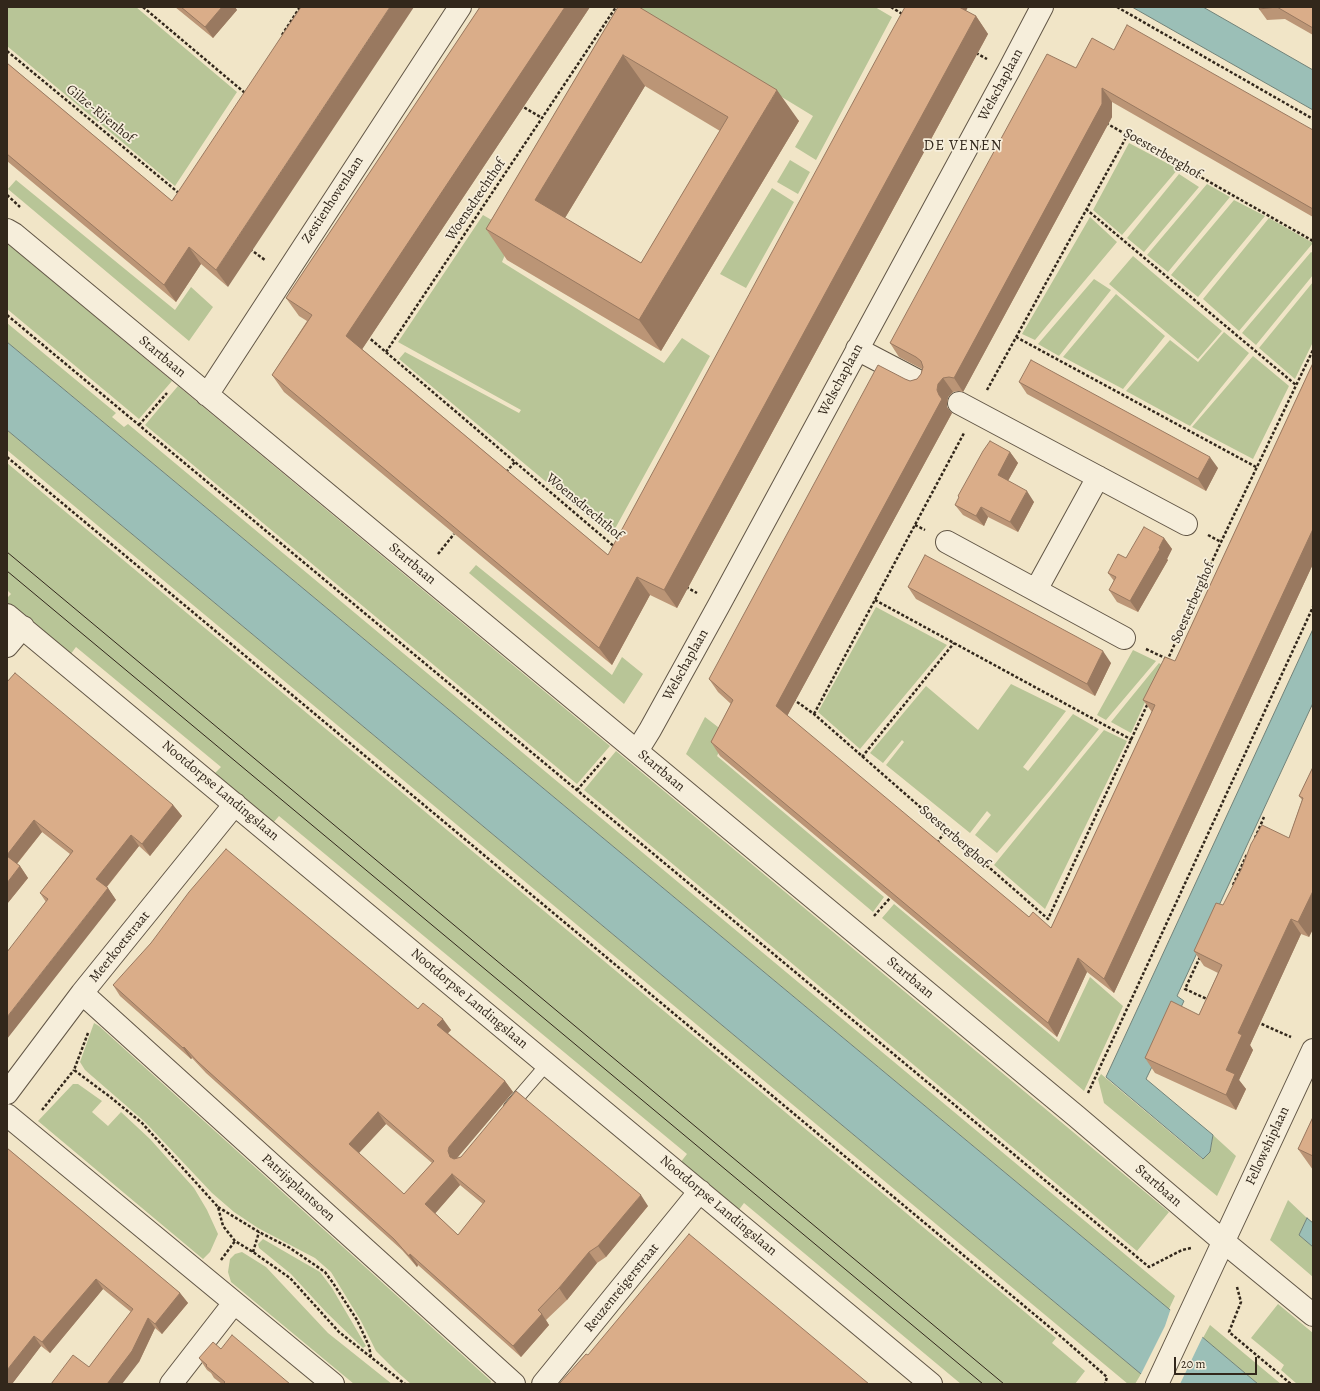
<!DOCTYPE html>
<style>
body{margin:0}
#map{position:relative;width:1320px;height:1391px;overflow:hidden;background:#f1e5c7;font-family:Alegreya,serif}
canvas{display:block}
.frame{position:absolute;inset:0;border:8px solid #32271b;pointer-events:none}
.scale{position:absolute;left:1174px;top:1357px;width:83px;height:18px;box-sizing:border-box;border:2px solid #32271b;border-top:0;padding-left:5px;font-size:12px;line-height:14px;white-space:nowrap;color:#32271b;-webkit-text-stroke:3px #f6eedb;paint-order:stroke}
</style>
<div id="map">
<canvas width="1320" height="1391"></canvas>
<div class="frame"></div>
<div class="scale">20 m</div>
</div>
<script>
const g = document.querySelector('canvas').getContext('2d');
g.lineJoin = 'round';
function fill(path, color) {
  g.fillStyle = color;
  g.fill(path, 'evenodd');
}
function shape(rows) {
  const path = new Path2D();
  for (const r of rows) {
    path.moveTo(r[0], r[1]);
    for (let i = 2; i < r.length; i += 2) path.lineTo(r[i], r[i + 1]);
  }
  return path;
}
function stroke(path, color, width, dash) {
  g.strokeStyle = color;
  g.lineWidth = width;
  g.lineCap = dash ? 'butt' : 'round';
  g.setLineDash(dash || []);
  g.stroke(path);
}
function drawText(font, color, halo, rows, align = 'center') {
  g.font = font + ' Alegreya,serif';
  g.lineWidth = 3.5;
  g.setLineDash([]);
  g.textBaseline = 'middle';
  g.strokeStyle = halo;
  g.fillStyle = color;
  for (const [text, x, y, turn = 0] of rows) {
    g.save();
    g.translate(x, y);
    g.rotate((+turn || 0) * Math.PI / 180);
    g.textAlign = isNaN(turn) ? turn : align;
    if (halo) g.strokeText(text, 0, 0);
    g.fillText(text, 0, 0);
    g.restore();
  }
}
fill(shape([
 [7,7,136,7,237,92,175,186,7,46],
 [621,7,875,7,892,17,816,160,795,147,813,116,642,12],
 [1129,143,1178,169,1122,235,1093,210],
 [790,160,810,172,798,194,777,182],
 [1179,174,1199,187,1144,252,1127,238],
 [16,180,175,310,191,287,213,307,189,341,8,189],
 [1207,184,1230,197,1168,272,1147,255],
 [772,188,794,202,746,288,720,274],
 [1234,200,1265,216,1198,297,1171,275],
 [483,215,514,233,502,262,664,363,682,338,710,356,611,536,399,359,405,352,519,413,521,410,398,342],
 [1090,217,1117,242,1035,340,1022,334],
 [1269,218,1313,243,1239,331,1203,299],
 [7,243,172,381,139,419,7,309],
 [1311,252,1313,253,1313,275,1256,345,1242,333],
 [1133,256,1222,331,1198,359,1109,284],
 [1094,279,1111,290,1059,356,1038,344],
 [1313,282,1313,342,1295,379,1259,348],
 [1116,294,1165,336,1123,389,1063,357],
 [7,323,116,413,112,417,124,427,128,424,1175,1296,1169,1309,7,342],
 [1224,332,1249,353,1190,426,1126,391,1170,340,1198,362],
 [1253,356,1289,386,1253,459,1192,427],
 [178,386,610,746,577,784,145,425],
 [7,430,1141,1374,1135,1384,1128,1384,7,450],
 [7,463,1056,1338,1052,1343,1085,1371,1075,1384,961,1384,744,1203,738,1211,680,1163,687,1154,279,816,273,823,214,774,221,767,76,647,70,655,7,603,7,598,11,594,7,590],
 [476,565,612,675,622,657,643,674,624,704,469,573],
 [876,607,947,645,860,749,818,712],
 [1133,650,1156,661,1106,720,1097,715],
 [1159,663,1162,665,1131,733,1111,722],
 [1011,684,1066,711,1023,767,1028,771,1073,714,1099,729,1051,789,997,853,975,835,991,815,987,811,970,833,886,765,904,742,902,740,883,763,870,753,926,686,978,730],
 [705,717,727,734,717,756,884,897,873,912,686,754],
 [1104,730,1127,741,1045,909,994,865],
 [616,751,1169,1212,1137,1251,584,790],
 [894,904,1059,1042,1090,977,1123,1006,1084,1091,882,918],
 [94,1023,99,1026,491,1381,490,1384,411,1384,396,1371,376,1351,361,1321,331,1272,315,1258,258,1228,234,1212,212,1193,145,1122,85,1070,80,1062],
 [1101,1074,1202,1159,1210,1152,1213,1135,1236,1156,1217,1196,1104,1103,1098,1079],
 [73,1084,78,1084,102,1101,92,1112,108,1126,121,1112,150,1139,194,1188,207,1210,218,1234,210,1252,203,1259,38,1121],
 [1288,1200,1307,1218,1299,1235,1313,1247,1313,1277,1270,1240],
 [263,1239,320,1272,332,1288,366,1346,363,1348,362,1347,326,1312,291,1274,259,1248,258,1244],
 [242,1252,266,1267,328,1333,392,1384,354,1384,231,1282,228,1272,230,1259,235,1254],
 [1278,1304,1313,1333,1313,1384,1297,1384,1281,1370,1284,1365,1251,1338],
 [1210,1325,1281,1384,1258,1384,1203,1338]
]), '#b8c597');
const water = shape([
 [1132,7,1203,7,1313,70,1313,110,1132,7],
 [7,342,1169,1309,1258,1384,1153,1384,460,807,7,430,7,342],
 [1313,629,1313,703,1177,996,1184,1001,1146,1079,1213,1135,1210,1152,1203,1159,1106,1077,1313,629],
 [1307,1218,1313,1223,1313,1247,1299,1235,1307,1218]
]);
fill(water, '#9bbfb7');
stroke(water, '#718279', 1);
fill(shape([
 [1171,1308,1203,1336,1180,1384,1149,1384,1140,1376,1165,1326]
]), '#f1e5c7');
const lane = shape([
 [510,1107,547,1064]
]);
const street = shape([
 [7,230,14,234,1076,1116,1224,1242,1313,1315],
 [857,349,920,382],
 [207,395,460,7],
 [959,403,1186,524],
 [947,542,1124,638],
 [1036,590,1098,477],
 [7,615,931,1384],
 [7,646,23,627],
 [637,751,650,730,719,605,1009,70,1042,7],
 [82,993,514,1384],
 [7,1093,82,993,235,804],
 [7,1115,333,1384],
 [171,1384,234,1303],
 [543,1384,700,1191],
 [1157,1384,1313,1050]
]);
stroke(lane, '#625646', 14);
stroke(street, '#625646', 24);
stroke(shape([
 [143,7,245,93],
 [891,7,904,15],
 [1117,7,1313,119],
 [282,35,300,7],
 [7,51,180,194],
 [976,53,987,59],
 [520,105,542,118],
 [1106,123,1313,241],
 [7,195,20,207],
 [1086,209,1296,385],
 [250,249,265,260],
 [7,315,1149,1267,1182,1250,1191,1248],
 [367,336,616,548],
 [1016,337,1256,467],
 [386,352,616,7],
 [987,390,1128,134],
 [139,425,167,393],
 [7,457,1059,1335,1107,1377,1105,1384],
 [506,472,515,462],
 [915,525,925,530],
 [1208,535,1221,542],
 [438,554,454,534],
 [686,587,697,593],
 [875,600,1132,740],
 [1146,649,1167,659],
 [1167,661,1221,542,1313,350],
 [793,699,814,714,1048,919,1148,703],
 [814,714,964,433],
 [862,757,954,643],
 [577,790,606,757],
 [1255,838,1264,817],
 [937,843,946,830],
 [1233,885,1247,854],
 [874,916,890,898],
 [1200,957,1185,989,1209,1000],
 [1257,1022,1291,1037],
 [88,1033,74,1070,109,1096,142,1123,218,1207,223,1226,235,1241,253,1252,290,1278,339,1332,405,1384],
 [1088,1093,1313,607],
 [42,1110,74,1070],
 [218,1207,259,1232,290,1248,325,1272,333,1283,357,1320,369,1346,371,1357],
 [253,1252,259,1232],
 [221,1260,235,1241],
 [1237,1287,1241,1302,1229,1332,1291,1384]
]), '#32271b', 2.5, [3, 2]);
stroke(lane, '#f6eedb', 12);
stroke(street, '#f6eedb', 22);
stroke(shape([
 [7,552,1004,1384],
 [7,571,983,1384]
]), '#32271b', 1);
fill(shape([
 [175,7,235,7,237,10,213,38],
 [480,7,590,7,362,349,608,555,966,11,976,16,988,34,677,608,650,595,612,665,284,392,272,375,307,321,299,316,286,298],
 [618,7,799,121,661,351,507,260,486,229],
 [645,86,720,131,641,263,565,218],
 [1260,7,1313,7,1313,35,1285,19,1267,20,1259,9],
 [1114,50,1313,130,1313,217,1112,102,1112,117,963,392,958,391,953,392,948,397,947,404,947,407,952,413,787,716,1029,917,1051,928,1152,712,1143,700,1175,661,1313,363,1313,564,1114,993,1087,972,1057,1037,720,756,711,742,731,704,718,692,709,679,905,379,910,381,917,379,921,374,922,369,899,357,890,343,1076,68],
 [7,63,172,201,228,287,201,264,176,302,7,161],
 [1019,382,1218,468,1206,491,1027,394],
 [1010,452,1018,463,1008,481,1034,502,1018,532,988,517,984,526,963,515,955,505],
 [1164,538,1172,549,1167,559,1168,560,1138,612,1117,602,1109,590,1114,581,1108,573,1126,558],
 [908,587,1111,663,1095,696,916,599],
 [7,682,173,805,182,816,150,856,139,846,107,887,116,900,46,902,40,893,70,854,42,832,17,864,20,866,28,878,7,904],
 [1313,767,1313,929,1309,937,1301,934,1250,1045,1253,1050,1239,1080,1246,1089,1236,1110,1155,1073,1145,1058,1199,1015,1218,973,1204,966,1194,951,1223,905,1289,838,1302,800,1299,796],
 [113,985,418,1009,451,1030,448,1033,505,1081,513,1092,457,1158,648,1206,606,1257,597,1263,567,1300,546,1320,549,1325,521,1357,418,1265,417,1267,402,1250,206,1073,192,1058,191,1059,120,996],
 [386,1124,432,1163,404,1194,359,1153],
 [460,1185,483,1204,458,1235,435,1213],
 [1313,1117,1313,1170,1298,1149],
 [7,1148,180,1293,188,1303,162,1334,155,1328,139,1362,89,1367,131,1312,103,1289,50,1353,41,1346,12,1384],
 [221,1349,290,1384,222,1384,214,1378,211,1373,207,1370,199,1358]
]), '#bb9576');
fill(shape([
 [222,7,235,7,237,10,213,38,205,27],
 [390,7,414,7,228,287,216,270],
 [565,7,590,7,359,354,346,336],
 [953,7,968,7,962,19],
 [976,16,988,34,677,608,664,590],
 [623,55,645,86,557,231,535,200],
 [1102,88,1112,102,1112,117,963,392,954,378],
 [777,90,799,121,661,351,639,320],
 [189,247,201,264,176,302,164,285],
 [943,378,953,392,948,397,947,404,947,407,952,413,785,720,776,706,939,395,937,390,938,384],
 [1010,452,1018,463,1005,486,998,475],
 [1210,457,1218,468,1206,491,1198,479],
 [1027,491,1034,502,1018,532,1010,522],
 [981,507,988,517,984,526,976,516],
 [1313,529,1313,564,1114,993,1104,979],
 [1164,538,1172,549,1167,559,1168,560,1138,612,1130,601],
 [637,577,650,595,612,665,599,648],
 [1103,651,1111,663,1095,696,1087,684],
 [173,805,182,816,150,856,142,844],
 [34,820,42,832,14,867,7,856,7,855],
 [131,835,139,846,104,890,96,879],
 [20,866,28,878,7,904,7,883],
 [108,888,116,900,7,1039,7,1017],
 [1313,891,1313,929,1309,937,1298,922],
 [1291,919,1301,934,1250,1045,1253,1050,1239,1080,1246,1089,1236,1110,1226,1095,1226,1070,1238,1033],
 [1078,958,1087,972,1057,1037,1048,1023],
 [443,1019,451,1030,445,1036,437,1025],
 [184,1047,192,1058,191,1059,183,1048],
 [505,1081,513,1092,457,1158,458,1168,450,1157,448,1151,449,1147],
 [378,1112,386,1124,357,1155,349,1144],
 [452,1174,460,1185,433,1216,425,1204],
 [641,1195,648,1206,606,1257,598,1246],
 [589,1252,597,1263,567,1300,559,1288],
 [410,1254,418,1265,417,1267,409,1256],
 [96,1279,103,1289,50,1353,42,1342],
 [180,1293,188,1303,162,1334,155,1324],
 [542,1314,549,1325,521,1357,513,1346],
 [148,1318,155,1328,139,1362,122,1384,107,1384],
 [34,1336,41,1346,12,1384,7,1384,7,1370]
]), '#997960');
const building = shape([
 [181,7,222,7,205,27,181,7],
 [301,7,390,7,216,270,189,247,164,285,7,154,7,63,172,201,301,7],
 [480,7,565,7,346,336,608,555,890,34,905,7,959,7,976,16,664,590,637,577,599,648,272,375,312,315,286,298,480,7],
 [618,7,639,7,777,90,639,320,486,229,618,7],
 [623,55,728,117,641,263,535,200,623,55],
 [1260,7,1313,7,1313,28,1277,7,1259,9,1260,7],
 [1127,25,1313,130,1313,209,1102,88,1102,104,954,378,949,377,943,378,938,384,937,390,939,395,942,399,776,706,1029,917,1033,912,1051,928,1155,705,1143,700,1165,657,1175,661,1313,363,1313,529,1104,979,1078,958,1048,1023,711,742,733,700,709,679,878,365,905,379,910,381,917,379,921,374,923,367,921,361,916,357,890,343,1047,54,1076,68,1092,38,1114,50,1127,25],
 [1031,360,1210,457,1198,479,1019,382,1031,360],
 [990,441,1010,452,998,475,1027,491,1010,522,981,507,976,516,955,505,959,497,958,496,983,451,990,441],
 [1144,527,1164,538,1159,548,1160,549,1130,601,1109,590,1116,577,1108,573,1118,554,1126,558,1144,527],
 [925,555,1103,651,1087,684,908,587,925,555],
 [15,673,173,805,142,844,131,835,96,879,108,888,7,1017,7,952,48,899,40,893,73,851,34,820,7,855,7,682,15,673],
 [1313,767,1313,891,1298,922,1291,919,1238,1033,1242,1035,1226,1070,1235,1074,1226,1095,1145,1058,1171,1001,1199,1015,1222,965,1194,951,1216,903,1223,905,1241,870,1251,844,1262,825,1289,838,1303,798,1299,796,1313,767],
 [226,849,418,1009,423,1003,443,1019,437,1025,505,1081,449,1147,448,1151,450,1157,454,1159,461,1157,516,1091,641,1195,598,1246,589,1252,559,1288,538,1310,542,1314,513,1346,410,1254,409,1256,394,1239,198,1062,184,1047,183,1048,113,985,151,943,189,892,226,849],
 [378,1112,434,1161,404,1194,349,1144,378,1112],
 [452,1174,485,1201,458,1235,425,1204,452,1174],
 [7,856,20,866,7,883,7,856],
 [1313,1117,1313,1156,1298,1149,1313,1117],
 [7,1148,180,1293,155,1324,148,1318,132,1351,107,1384,51,1384,73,1355,89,1367,133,1309,96,1279,42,1342,34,1336,7,1370,7,1148],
 [689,1234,869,1384,559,1384,586,1354,588,1355,689,1234],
 [232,1335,290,1384,223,1384,225,1382,206,1366,207,1365,199,1358,213,1342,221,1349,232,1335]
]);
fill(building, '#daad89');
stroke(building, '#997960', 1);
drawText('14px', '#32271b', '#f6eedb', [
 ["Welschaplaan",1001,85,-62],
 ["Gilze-Rijenhof",100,114,39],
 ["Soesterberghof",1162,154,30],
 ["Zestienhovenlaan",333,200,-57],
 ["Woensdrechthof",476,200,-56],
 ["Startbaan",162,357,40],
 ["Welschaplaan",841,380,-62],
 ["Woensdrechthof",584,507,40],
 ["Startbaan",412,564,40],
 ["Soesterberghof",1193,603,-66],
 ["Welschaplaan",686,665,-61],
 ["Startbaan",661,771,40],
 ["Nootdorpse Landingslaan",220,791,40],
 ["Soesterberghof",954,837,41],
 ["Meerkoetstraat",120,947,-51],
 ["Startbaan",910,978,40],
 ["Nootdorpse Landingslaan",469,999,40],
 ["Fellowshiplaan",1268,1146,-65],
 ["Startbaan",1158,1186,41],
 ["Patrijsplantsoen",298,1188,42],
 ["Nootdorpse Landingslaan",718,1206,40],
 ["Reuzenreigerstraat",622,1288,-51]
]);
g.letterSpacing = '1px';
drawText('15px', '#32271b', '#f6eedb', [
 ["DE VENEN",963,146]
]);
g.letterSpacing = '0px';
</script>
